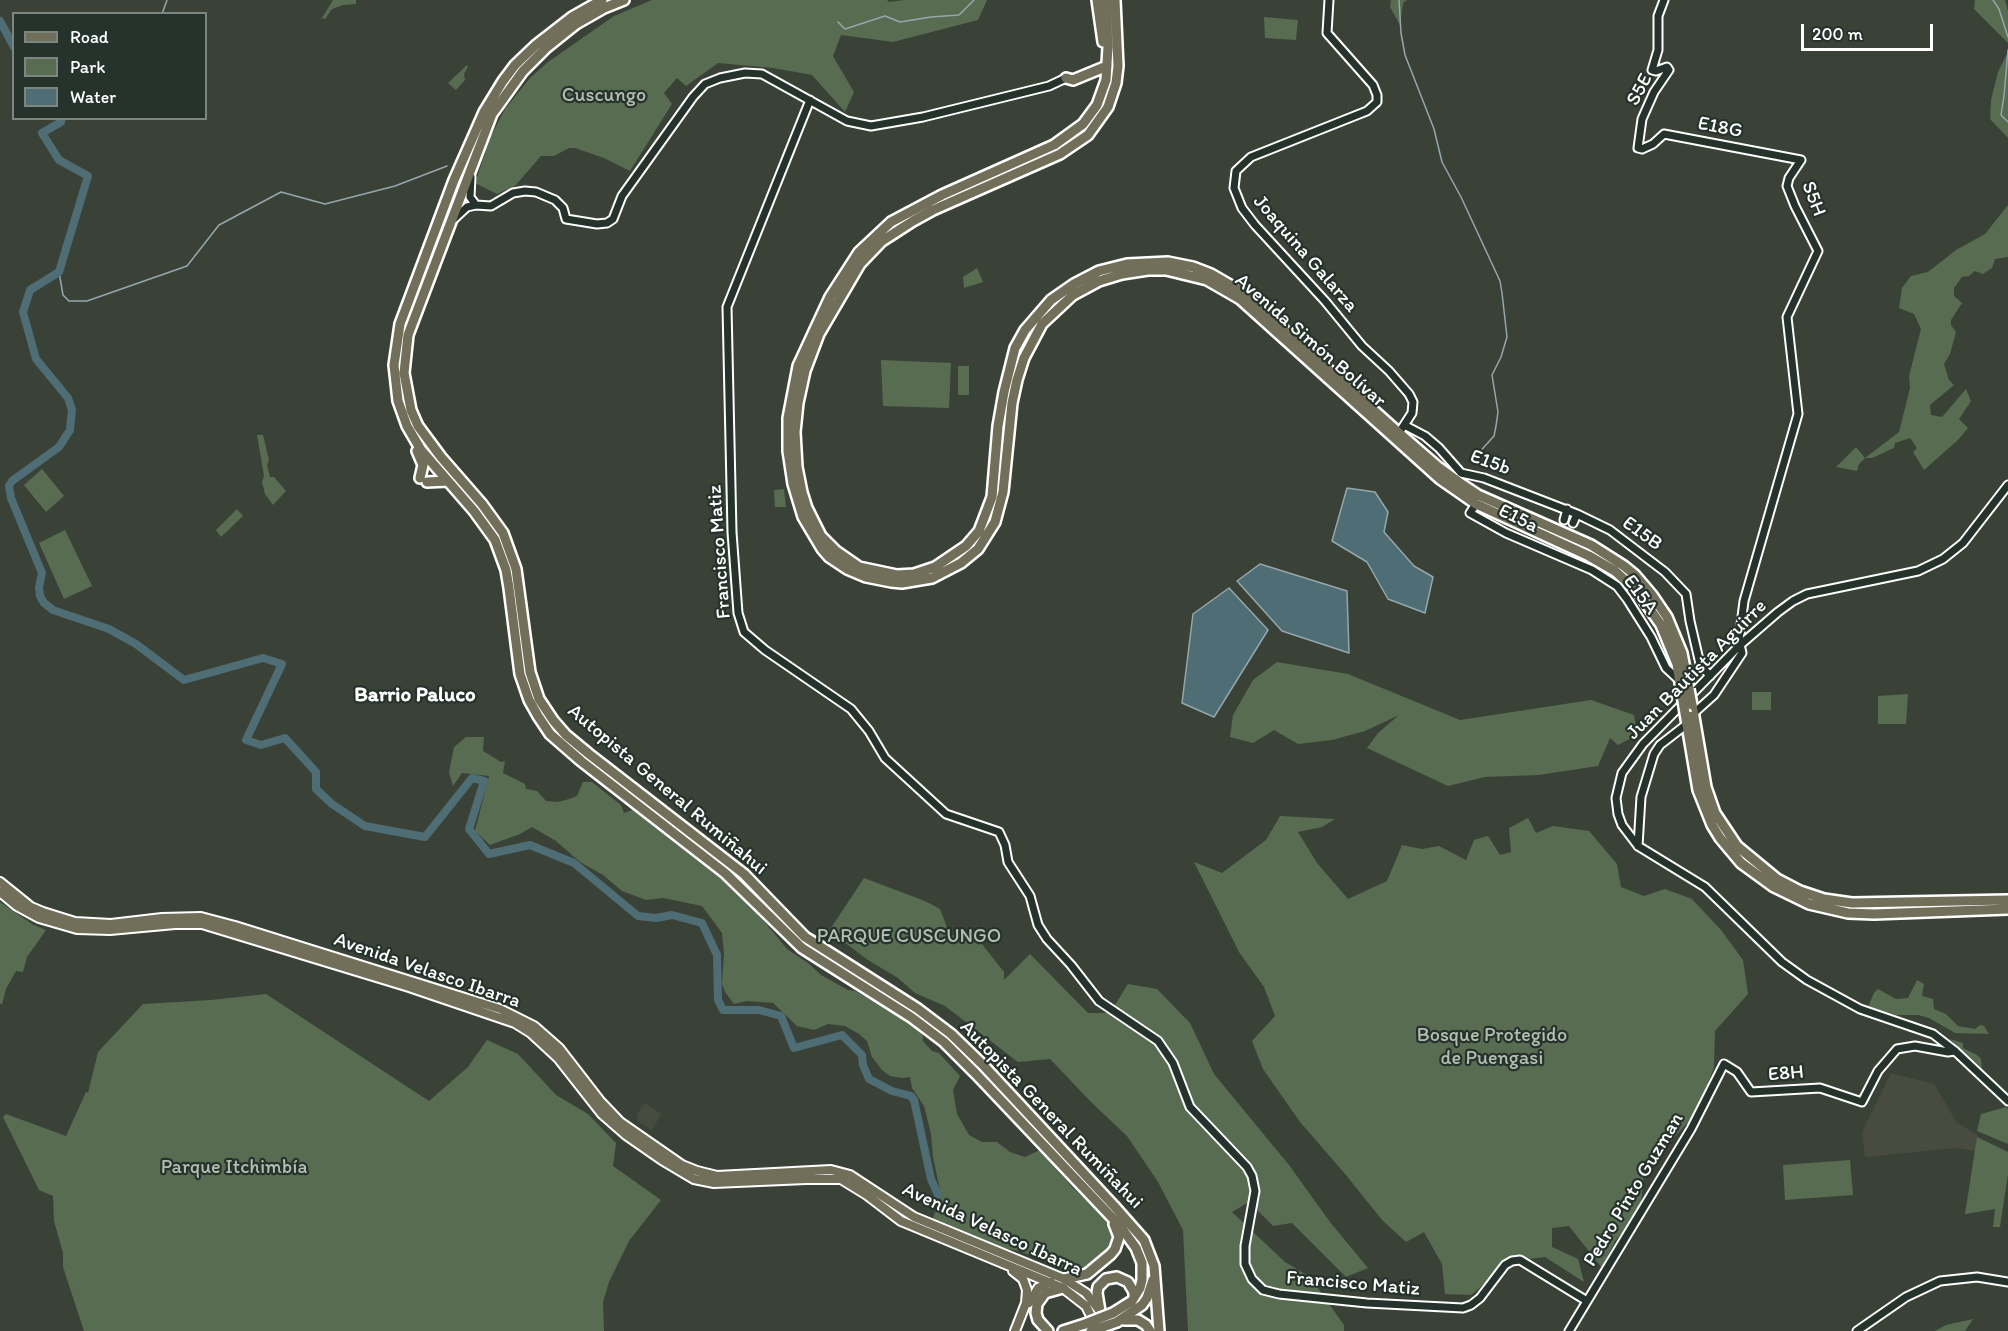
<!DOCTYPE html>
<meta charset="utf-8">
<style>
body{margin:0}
#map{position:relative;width:2008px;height:1331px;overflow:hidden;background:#3a4238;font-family:Itim,sans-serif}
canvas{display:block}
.legend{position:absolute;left:12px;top:12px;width:195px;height:108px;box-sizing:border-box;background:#26332d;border:2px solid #7d8581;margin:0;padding:8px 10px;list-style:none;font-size:18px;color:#fff}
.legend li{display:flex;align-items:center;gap:12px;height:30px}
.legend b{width:30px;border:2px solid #7d8581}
.scale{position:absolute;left:1801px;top:24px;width:132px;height:27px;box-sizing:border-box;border:3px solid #fff;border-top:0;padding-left:8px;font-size:18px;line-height:21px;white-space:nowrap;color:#fff;-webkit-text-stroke:4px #26332d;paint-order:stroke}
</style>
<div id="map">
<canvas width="2008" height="1331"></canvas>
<ul class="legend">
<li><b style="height:8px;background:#716e59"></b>Road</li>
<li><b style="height:16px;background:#576c50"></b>Park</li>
<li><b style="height:16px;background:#4e6d74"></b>Water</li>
</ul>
<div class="scale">200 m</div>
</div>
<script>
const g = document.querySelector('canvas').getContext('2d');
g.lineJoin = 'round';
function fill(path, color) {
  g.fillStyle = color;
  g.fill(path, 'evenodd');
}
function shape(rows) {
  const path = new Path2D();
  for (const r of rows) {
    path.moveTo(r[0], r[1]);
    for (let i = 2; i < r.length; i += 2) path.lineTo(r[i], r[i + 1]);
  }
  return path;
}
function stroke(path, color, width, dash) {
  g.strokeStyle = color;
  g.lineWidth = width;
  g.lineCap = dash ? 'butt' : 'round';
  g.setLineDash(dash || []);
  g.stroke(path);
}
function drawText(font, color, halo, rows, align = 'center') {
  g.font = font + ' Itim,sans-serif';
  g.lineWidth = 4.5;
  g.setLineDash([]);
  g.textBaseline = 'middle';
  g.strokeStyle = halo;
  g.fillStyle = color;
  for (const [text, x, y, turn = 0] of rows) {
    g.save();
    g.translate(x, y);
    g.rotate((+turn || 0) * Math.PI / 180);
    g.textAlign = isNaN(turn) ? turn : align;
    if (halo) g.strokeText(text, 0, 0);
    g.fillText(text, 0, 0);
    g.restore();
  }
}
fill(shape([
 [1891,1073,1934,1084,1957,1123,1978,1135,1976,1151,1956,1148,1865,1157,1862,1132],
 [645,1103,661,1114,652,1130,638,1121,637,1115]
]), '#484c40');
fill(shape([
 [333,0,356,0,356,4,343,5,332,9,325,19,322,18],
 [652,0,887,0,889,2,904,0,987,0,978,20,893,42,841,35,833,56,854,92,845,112,812,75,773,68,718,63,686,86,677,78,664,93,672,104,630,171,604,158,575,148,569,148,554,156,541,156,515,186,497,194,475,183,490,138,505,109,530,78,548,62,614,16],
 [1391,0,1407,0,1403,3,1400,25,1390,7],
 [1975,0,2005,0,2008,11,2008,43,1974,9],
 [1264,17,1298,20,1296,40,1265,38],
 [2008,52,2008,138,1990,119,1991,100,1998,72],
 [467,65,468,67,464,74,465,80,456,90,448,83],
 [2008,205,2008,257,1995,259,1992,268,1983,274,1975,271,1969,276,1962,277,1954,288,1954,296,1962,303,1951,320,1951,325,1956,332,1950,354,1944,364,1949,380,1954,385,1930,405,1931,415,1942,417,1966,389,1971,401,1959,419,1968,428,1958,440,1924,470,1913,452,1917,448,1910,438,1895,443,1894,448,1872,458,1865,458,1859,464,1857,471,1836,467,1856,447,1865,458,1899,432,1910,388,1909,376,1921,329,1914,314,1899,308,1902,288,1911,276,1928,272,1956,250,1985,234],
 [977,268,983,282,964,288,963,277],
 [881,360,951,363,949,408,883,406],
 [958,366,969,366,969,395,958,395],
 [257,435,263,435,269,460,267,465,270,477,274,477,286,491,273,505,265,494,262,482,264,476],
 [42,469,64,496,46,512,24,485],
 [784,489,786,507,775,507,774,490],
 [237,509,243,516,221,537,216,530],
 [65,530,92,586,64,599,39,543],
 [1277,662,1348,674,1460,720,1591,700,1634,715,1637,735,1618,745,1610,738,1598,766,1538,775,1485,777,1448,786,1367,748,1378,733,1399,715,1365,731,1332,740,1298,744,1274,730,1253,743,1230,737,1233,715,1253,680],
 [1752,692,1771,692,1771,710,1752,710],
 [1908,694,1906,724,1878,724,1878,696],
 [466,737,484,737,483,751,501,762,505,761,503,773,525,784,526,789,537,791,546,801,558,802,569,799,577,796,583,782,592,782,621,805,624,813,635,809,735,886,787,949,808,963,821,975,848,990,855,991,912,1023,923,1036,923,1041,932,1051,939,1053,960,1076,953,1090,957,1114,969,1135,982,1142,997,1142,1010,1152,1025,1157,1040,1150,1073,1188,1105,1217,1113,1235,1110,1249,1090,1268,1074,1270,1063,1268,1019,1251,1001,1248,932,1221,941,1195,933,1157,931,1134,924,1106,912,1088,910,1077,903,1078,890,1076,882,1070,872,1057,867,1041,859,1034,845,1026,828,1024,814,1030,797,1026,773,1003,747,1001,734,1004,725,992,722,984,724,953,722,933,702,906,663,898,646,900,622,891,603,875,580,862,556,841,532,827,520,834,490,845,475,831,489,776,462,773,453,786,449,772,454,747],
 [1280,816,1335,819,1322,827,1298,832,1317,863,1348,899,1387,881,1402,845,1422,849,1439,846,1466,860,1474,840,1488,836,1500,855,1511,852,1509,828,1528,818,1536,833,1553,826,1589,831,1617,864,1621,887,1644,896,1665,889,1692,899,1721,930,1743,960,1748,994,1715,1031,1714,1067,1698,1111,1672,1140,1645,1166,1641,1203,1627,1228,1615,1241,1602,1268,1569,1226,1552,1228,1552,1247,1578,1259,1584,1282,1545,1257,1512,1261,1471,1295,1445,1294,1442,1264,1424,1232,1406,1242,1382,1220,1346,1175,1300,1122,1263,1069,1252,1041,1275,1016,1264,987,1239,952,1194,862,1222,873,1266,840],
 [864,878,925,901,940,909,950,935,978,939,1004,972,1004,980,1030,954,1088,1013,1110,1013,1128,984,1157,989,1190,1023,1214,1074,1289,1165,1330,1222,1368,1268,1346,1277,1292,1223,1273,1226,1249,1202,1232,1212,1285,1262,1310,1277,1344,1325,1344,1331,1188,1331,1183,1230,1158,1182,1127,1136,1091,1102,1050,1059,1018,1062,945,1006,915,993,898,978,868,960,829,931],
 [0,902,32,924,46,930,27,957,23,972,16,971,6,989,2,1004,0,1004],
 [1917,980,1924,984,1922,996,1933,999,1934,1009,1946,1014,1958,1026,1975,1029,1980,1025,1984,1026,1989,1034,1955,1033,1929,1018,1918,1015,1897,1015,1868,1007,1874,993,1878,989,1896,999,1908,998],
 [266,994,429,1101,468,1067,487,1040,518,1054,556,1095,588,1114,616,1143,613,1166,661,1200,629,1241,609,1282,603,1302,604,1331,84,1331,63,1267,63,1253,54,1221,53,1196,39,1190,3,1117,6,1114,66,1136,86,1092,88,1093,98,1052,143,1004,211,1000],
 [1950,1039,1963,1043,1963,1048,1977,1055,1981,1059,1982,1068],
 [2006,1107,2008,1109,2008,1144,1977,1131,1981,1114],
 [1977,1137,2008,1152,2008,1174,2000,1227,1993,1227,1995,1209,1965,1214],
 [1850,1160,1853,1195,1785,1200,1783,1165],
 [1973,1319,1965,1331,1935,1331,1946,1325]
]), '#576c50');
const water = shape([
 [1347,488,1375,492,1388,512,1384,532,1414,566,1433,577,1425,613,1388,599,1367,562,1332,541,1347,488],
 [1260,564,1347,591,1349,653,1282,631,1237,581,1260,564],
 [1229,588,1268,630,1214,717,1182,703,1193,614,1229,588]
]);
fill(water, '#4e6d74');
stroke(water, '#95a7ac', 1.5);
stroke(shape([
 [1399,0,1401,33,1405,55,1434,129,1442,162,1461,197,1500,281,1502,293,1507,337,1501,357,1492,375,1498,412,1496,426,1494,436,1475,457],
 [1993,0,1999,9,2008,37],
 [162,14,167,0],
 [838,22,845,29,885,16,900,22,931,17,959,15,974,0],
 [2008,50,2004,96,2001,115,2008,122],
 [59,272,63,295,69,301,87,301,187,266,219,225,281,192,325,204,395,186,447,166]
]), '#95a7ac', 1.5);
stroke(shape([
 [0,21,14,47],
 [62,118,61,122,42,133,59,160,88,176,59,272,30,290,23,312,36,359,68,398,72,410,71,419,70,430,59,447,12,481,9,486,11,498,42,573,39,587,40,596,44,603,53,610,109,629,136,644,184,680,263,658,282,664,246,740,261,745,285,738,316,772,316,789,332,804,365,826,425,837,472,778,484,781,469,829,489,854,530,845,574,863,638,916,656,918,672,915,702,923,717,955,718,1000,723,1010,759,1010,781,1016,794,1048,842,1035,862,1055,863,1065,869,1079,892,1091,911,1096,914,1100,931,1179,938,1195]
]), '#4e6d74', 8);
stroke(shape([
 [1555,547,1564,520],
 [1561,550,1573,523]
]), '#4e554c', 7, [7, 3.5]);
const secondary = shape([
 [1329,0,1327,33,1373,85,1377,95,1377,102,1367,111,1251,157,1236,171,1234,188,1242,208,1255,225,1325,301,1362,346,1389,371,1409,394,1413,402,1412,413,1399,433],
 [1664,0,1658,16,1658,50,1652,70,1656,71,1667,67,1669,70,1654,92,1642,119,1638,148,1642,149,1653,144,1664,134,1801,160,1789,178,1787,186,1795,206,1818,251,1787,317,1798,414,1744,601,1739,640,1742,653,1714,695,1694,713],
 [810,100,727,307,732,532,738,613,744,632,765,650,851,709,869,731,885,758,946,814,999,832,1005,845,1008,862,1030,896,1038,925,1047,939,1071,965,1099,1001,1158,1041,1173,1063,1190,1107,1247,1167,1252,1176,1255,1191,1245,1246,1245,1264,1252,1279,1263,1290,1279,1294,1367,1303,1463,1308,1471,1305,1480,1298,1505,1265,1512,1261,1520,1260,1587,1301],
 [471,177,470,197,476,205],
 [454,219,467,207,476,205,491,206,513,193,525,191,536,192,555,200,563,208,566,219,597,224,607,223,613,219,622,196,693,97,705,84,720,78,745,73,762,74,847,121,871,126,923,117,1049,86,1066,78],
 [1406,426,1425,436,1439,448,1461,473,1484,478,1577,514,1610,530,1665,572,1686,594,1690,621,1700,664,1710,676],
 [2008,485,1963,543,1943,559,1918,571,1807,594,1793,601,1778,612,1740,645,1643,744,1622,773,1616,798,1618,814,1622,825,1638,846,1705,887,1782,962,1807,980,1860,1009,1933,1034,1955,1051,2008,1101],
 [1476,504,1470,513,1506,533,1592,570,1617,586,1627,599,1651,637,1666,668,1680,681],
 [1564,520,1567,509],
 [1573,523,1577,514],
 [1638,846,1641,797,1654,754,1660,745,1687,724],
 [1569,1331,1691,1129,1724,1064,1737,1072,1751,1092,1820,1088,1862,1102,1878,1071,1897,1049,1915,1046,1948,1052,1955,1051],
 [1857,1331,1906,1297,1940,1281,1977,1277,2008,1282]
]);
const primary = shape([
 [0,882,31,907,43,912,75,922,111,924,162,918,201,917,235,926,500,1009,534,1026,559,1048,600,1101,620,1122,682,1165,697,1171,717,1176,831,1170,850,1175,914,1217,1064,1279,1086,1293,1099,1310],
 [0,892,17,906,39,918,77,929,110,930,175,924,202,924,409,987,515,1023,531,1033,558,1058,602,1114,626,1135,662,1160,694,1179,714,1183,806,1179,841,1179,867,1195,901,1221,1063,1288,1086,1306,1095,1324],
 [1013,1271,1023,1279,1027,1290,1026,1303,1015,1331],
 [1029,1303,1038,1288,1051,1282]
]);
const highway = shape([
 [602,0,572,17,536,45,515,65,503,81,484,112,454,180,400,324,394,365,398,401,407,426,421,450,474,511,495,540,506,570,509,588,520,674,529,700,538,716,550,734,581,761,725,873,802,948,911,1017,944,1042,976,1074,1121,1227,1136,1248,1142,1263,1142,1280,1140,1288,1132,1301,1113,1313],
 [624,0,604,8,576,24,546,48,523,71,492,114,408,335,404,373,411,410,418,426,441,457,482,504,503,533,516,569,530,672,539,699,553,720,566,735,589,754,744,874,805,937,918,1009,951,1034,983,1065,1114,1206,1144,1240,1154,1266,1159,1331],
 [1097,0,1103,42],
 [1106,0,1108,47,1106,80,1097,105,1083,124,1054,145,942,195,891,222,859,252,830,297,798,366,788,418,788,451,793,484,803,517,822,549,829,557,847,569,866,577,891,582,902,583,932,578,961,563,978,549,995,522,1003,492,1012,403,1017,380,1024,358,1042,324,1073,295,1099,281,1122,274,1148,270,1166,270,1207,280,1240,299,1440,479,1476,504,1589,556,1615,571,1638,592,1661,625,1677,664,1682,695],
 [1115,0,1118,66,1116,83,1108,107,1088,135,1060,154,933,210,913,221,882,241,860,264,819,334,805,371,798,403,795,432,797,467,802,492,807,508,821,536,836,551,859,567,897,575,914,574,935,567,966,546,979,531,992,497,998,426,1004,392,1015,348,1025,330,1051,300,1074,284,1099,271,1127,264,1168,262,1193,267,1211,274,1242,292,1399,433,1438,467,1460,483,1478,495,1591,545,1624,566,1635,575,1652,595,1667,617,1682,653,1689,689],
 [1066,78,1073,80,1107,66],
 [417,451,423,465,420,478],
 [427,482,448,481],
 [1692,705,1706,787,1715,813,1737,846,1777,879,1800,891,1824,899,1852,903,2008,900],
 [1685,713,1698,790,1712,825,1720,838,1741,863,1774,887,1809,904,1848,913,1874,914,2008,909],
 [1064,1279,1087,1274,1111,1254,1115,1249,1119,1237,1114,1224],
 [1100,1311,1097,1293,1098,1287,1106,1279,1117,1277,1128,1282,1134,1292,1134,1297],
 [1124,1320,1138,1320,1146,1325,1150,1331],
 [1117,1322,1142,1305,1147,1298,1153,1280],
 [1048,1331,1038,1320,1036,1313,1037,1304,1045,1293,1063,1288],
 [1063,1331,1085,1324]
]);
stroke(secondary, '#fff', 11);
stroke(primary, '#fff', 12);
stroke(highway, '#fff', 14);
stroke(secondary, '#26332d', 7);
stroke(primary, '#716e59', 8);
stroke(highway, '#716e59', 9);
const highwayBridge = shape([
 [1689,689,1692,705],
 [1682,695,1685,713],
 [1085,1324,1113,1313],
 [1091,1331,1117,1322]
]);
stroke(highwayBridge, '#fff', 14, []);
stroke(highwayBridge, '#716e59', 9);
drawText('20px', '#fff', '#26332d', [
 ["S5E",1640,90,-62],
 ["E18G",1720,128,11],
 ["S5H",1813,199,69],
 ["Joaquina Galarza",1305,254,49],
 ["Avenida Simón Bolívar",1310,341,41],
 ["E15b",1490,463,20],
 ["E15a",1518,519,26],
 ["E15B",1642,534,36],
 ["Francisco Matiz",720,552,-94],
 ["E15A",1640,595,53],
 ["Juan Bautista Aguirre",1697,670,-45],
 ["Autopista General Rumiñahui",667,790,40],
 ["Avenida Velasco Ibarra",427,971,19],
 ["E8H",1786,1074,-5],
 ["Autopista General Rumiñahui",1051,1115,46],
 ["Pedro Pinto Guzman",1634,1190,-59],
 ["Avenida Velasco Ibarra",992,1230,25],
 ["Francisco Matiz",1353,1284,5]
]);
drawText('20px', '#b3bdb0', '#26332d', [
 ["Cuscungo",604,96],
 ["PARQUE CUSCUNGO",909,937],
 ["Bosque Protegido",1492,1036],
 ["de Puengasi",1492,1059],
 ["Parque Itchimbía",234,1168]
]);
drawText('bold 21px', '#fff', '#26332d', [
 ["Barrio Paluco",415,696]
]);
</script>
